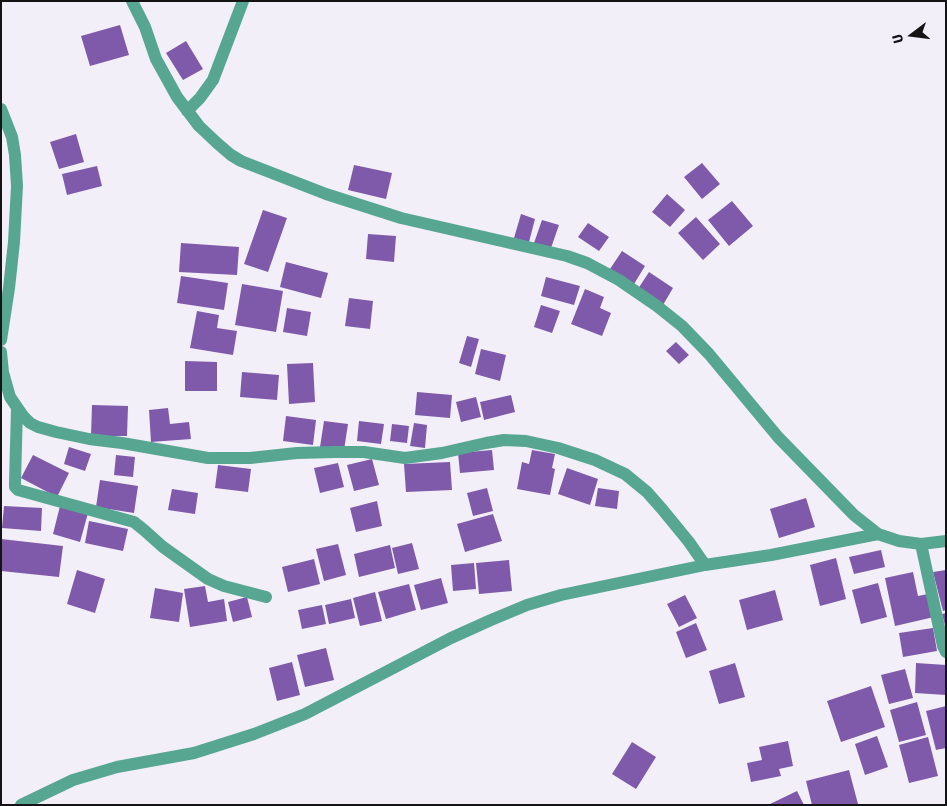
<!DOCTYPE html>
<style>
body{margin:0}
#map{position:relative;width:947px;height:806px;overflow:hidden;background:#f3eff9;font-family:"Asap Condensed",sans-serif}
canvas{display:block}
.frame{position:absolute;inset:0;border:2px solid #141316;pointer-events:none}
.north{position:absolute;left:887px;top:10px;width:50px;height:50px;-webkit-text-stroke:4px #f3eff9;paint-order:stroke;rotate:255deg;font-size:14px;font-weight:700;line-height:20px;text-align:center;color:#141316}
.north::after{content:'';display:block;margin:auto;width:18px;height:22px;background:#141316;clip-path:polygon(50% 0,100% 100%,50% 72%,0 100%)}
</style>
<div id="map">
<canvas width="947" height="806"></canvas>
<div class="frame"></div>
<div class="north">U</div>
</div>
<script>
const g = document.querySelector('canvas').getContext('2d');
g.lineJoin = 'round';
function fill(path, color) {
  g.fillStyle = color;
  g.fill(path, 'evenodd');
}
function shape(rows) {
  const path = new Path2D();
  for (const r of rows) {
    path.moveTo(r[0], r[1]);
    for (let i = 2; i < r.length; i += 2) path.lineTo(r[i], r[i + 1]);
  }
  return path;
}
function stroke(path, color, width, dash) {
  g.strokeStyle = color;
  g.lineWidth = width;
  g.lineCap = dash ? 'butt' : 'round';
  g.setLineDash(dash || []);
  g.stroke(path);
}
fill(shape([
 [120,25,129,55,90,66,81,36],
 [186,41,203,69,183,80,166,53],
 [76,134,84,162,59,169,50,142],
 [702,163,720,184,702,199,684,177],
 [354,165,392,173,386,199,348,190],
 [97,166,102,186,67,195,62,174],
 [667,194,685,210,670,227,652,212],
 [732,201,753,226,729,246,708,220],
 [263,210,287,218,268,272,244,264],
 [521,214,535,219,529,242,514,238],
 [696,217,720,244,703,260,678,233],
 [542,220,559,225,551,248,534,243],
 [588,223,609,237,599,251,578,237],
 [368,234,396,236,394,262,366,259],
 [181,243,239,247,237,275,179,272],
 [622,251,645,266,634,284,610,269],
 [286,262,328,273,321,298,280,287],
 [649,272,673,288,663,305,638,289],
 [181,276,228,283,224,310,177,303],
 [546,277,580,286,574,305,541,296],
 [242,284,283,291,276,332,235,325],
 [585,289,604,297,600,308,611,313,602,336,571,324],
 [349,298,373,301,370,329,345,326],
 [541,305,560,311,552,333,534,327],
 [287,308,311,312,307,336,283,332],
 [197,311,219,315,217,328,237,331,233,355,190,348],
 [467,336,479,339,471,367,459,363],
 [676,342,689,355,679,364,666,351],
 [481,349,506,355,500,381,475,374],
 [185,361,217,362,217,391,185,391],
 [313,363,315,402,289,404,287,364],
 [242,372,279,375,277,400,240,397],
 [417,392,452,395,450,418,415,415],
 [511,395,515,412,484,420,480,402],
 [476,397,481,417,461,422,456,402],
 [92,405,128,406,127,436,91,436],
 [168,408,170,424,189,422,191,439,151,442,149,410],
 [286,416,316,420,313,445,283,441],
 [324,421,348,424,344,450,320,447],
 [359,421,384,424,381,444,357,441],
 [414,423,427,425,425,448,410,446],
 [392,424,409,426,407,443,390,441],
 [69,447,91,454,85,471,64,464],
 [492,450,494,470,460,473,458,453],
 [532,450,555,454,552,468,555,469,550,495,517,489,522,462,529,464],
 [33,455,69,473,57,497,21,478],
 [116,455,135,457,133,477,114,475],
 [372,459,379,485,354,491,347,465],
 [450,462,452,490,406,492,404,464],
 [338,463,344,487,320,493,314,468],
 [218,465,251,469,248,492,215,488],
 [567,468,598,479,590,505,558,494],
 [100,480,138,486,134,513,96,507],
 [487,488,493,511,473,516,467,493],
 [598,488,619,491,617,509,595,506],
 [172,489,198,493,195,514,168,510],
 [806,498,815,527,779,538,770,509],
 [377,501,382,526,356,532,350,508],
 [4,506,42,508,41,531,2,528],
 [60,506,88,513,80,542,53,534],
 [493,514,502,541,465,552,457,524],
 [89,521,128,529,123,551,85,543],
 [1,539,63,546,59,577,1,571],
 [412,543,419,569,398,574,392,548],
 [338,544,346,575,324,581,316,549],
 [390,545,395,568,359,577,354,554],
 [881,550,885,567,854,574,849,557],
 [836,558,846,599,820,606,810,565],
 [314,559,320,584,288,592,282,567],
 [509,560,512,591,479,594,476,563],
 [474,563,476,589,453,591,451,565],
 [77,570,105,579,95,613,67,604],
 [946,570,946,610,943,611,933,572],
 [913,572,918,596,928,594,934,617,895,626,885,578],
 [441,578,448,603,421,610,414,585],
 [878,583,887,617,861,624,852,590],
 [409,584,416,610,386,619,378,592],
 [205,586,208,602,224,599,227,621,190,627,184,589],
 [155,588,183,593,179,622,150,618],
 [775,590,783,620,747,630,739,600],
 [375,592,382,621,360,626,353,598],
 [685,595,697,618,679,627,667,604],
 [247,597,252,617,233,622,228,602],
 [351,599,355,618,329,624,325,605],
 [322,605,326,624,302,629,298,610],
 [946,613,946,629,942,614],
 [696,623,707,650,686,658,676,632],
 [933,628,937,651,903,657,899,633],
 [326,648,334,680,305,687,297,655],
 [292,662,300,695,277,701,269,668],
 [735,663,745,697,719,704,709,671],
 [916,663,946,665,946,695,915,693],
 [905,669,913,698,889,704,881,675],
 [871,686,885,727,841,742,827,701],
 [917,702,926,735,899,742,890,710],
 [946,706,946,748,936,750,926,711],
 [877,736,888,767,865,775,855,744],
 [928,737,938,776,909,783,899,745],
 [788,741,793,766,779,769,781,776,751,782,747,763,762,760,759,747],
 [632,742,656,757,636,789,612,774],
 [849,770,858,804,812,805,806,781],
 [797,791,804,805,768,805]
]), '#7f59aa');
stroke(shape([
 [132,1,145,27,156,59,177,97,199,126,217,143,231,155,241,161,326,194,401,218,567,256,587,263,619,280,657,306,682,326,709,354,778,437,854,515,878,534,899,541,921,544,946,541],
 [1,109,12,137,15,155,17,186,14,242,9,288,1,340],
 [187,111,200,98,213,80,243,1],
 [1,352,3,372,10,397,23,416,30,423,38,427,56,432,89,439,122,443,208,458,250,458,297,453,335,452,364,452,405,458,442,453,486,443,504,440,526,441,558,448,595,460,625,474,647,492,662,509,689,542,705,565,771,555,878,534],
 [17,408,15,483,15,487,18,490,134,522,144,530,163,547,208,579,224,586,266,597],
 [921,544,943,646,946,652],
 [21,805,73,780,117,767,194,753,254,734,305,714,451,638,491,620,527,605,561,595,705,565]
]), '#57a691', 12);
</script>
